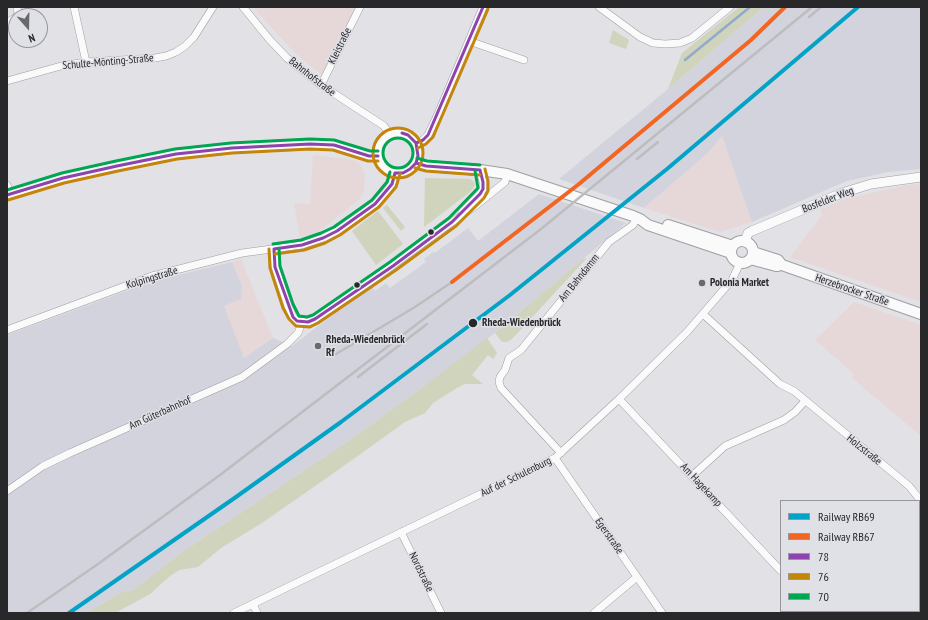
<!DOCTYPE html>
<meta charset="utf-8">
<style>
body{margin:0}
#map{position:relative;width:928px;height:620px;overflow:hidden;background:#e1e1e6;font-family:"PT Sans Narrow",sans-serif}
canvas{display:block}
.frame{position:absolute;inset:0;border:8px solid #28282b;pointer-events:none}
.legend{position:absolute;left:780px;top:500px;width:140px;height:112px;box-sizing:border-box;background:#e0e0e7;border:1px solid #96969c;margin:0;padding:5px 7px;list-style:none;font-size:12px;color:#28282b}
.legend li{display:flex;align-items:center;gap:8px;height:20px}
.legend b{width:20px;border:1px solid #96969c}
.north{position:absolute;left:8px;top:8px;width:40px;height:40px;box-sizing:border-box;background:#e0e0e7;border:1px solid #96969c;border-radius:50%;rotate:160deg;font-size:11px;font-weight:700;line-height:16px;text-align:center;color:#28282b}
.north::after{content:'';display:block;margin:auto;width:14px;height:18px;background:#69696c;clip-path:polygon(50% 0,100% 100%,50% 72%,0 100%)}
</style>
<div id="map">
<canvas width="928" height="620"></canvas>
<div class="frame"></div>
<ul class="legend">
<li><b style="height:5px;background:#02a3c6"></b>Railway RB69</li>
<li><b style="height:5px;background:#f26522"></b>Railway RB67</li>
<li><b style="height:5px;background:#8e44ad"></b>78</li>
<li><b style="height:5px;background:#c3860b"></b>76</li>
<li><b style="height:5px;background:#00a651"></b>70</li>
</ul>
<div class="north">N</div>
</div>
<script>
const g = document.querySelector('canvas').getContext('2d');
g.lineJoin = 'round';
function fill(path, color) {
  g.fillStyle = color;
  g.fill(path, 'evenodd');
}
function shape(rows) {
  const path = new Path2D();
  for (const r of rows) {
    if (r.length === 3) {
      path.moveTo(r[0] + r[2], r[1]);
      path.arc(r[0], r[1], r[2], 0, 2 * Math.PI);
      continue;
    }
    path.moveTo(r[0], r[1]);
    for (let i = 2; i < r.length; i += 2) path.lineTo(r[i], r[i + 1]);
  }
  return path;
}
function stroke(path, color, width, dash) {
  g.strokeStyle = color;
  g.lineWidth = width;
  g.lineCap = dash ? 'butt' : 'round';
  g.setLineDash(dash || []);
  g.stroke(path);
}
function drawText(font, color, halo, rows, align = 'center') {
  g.font = font + ' "PT Sans Narrow",sans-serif';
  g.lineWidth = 3;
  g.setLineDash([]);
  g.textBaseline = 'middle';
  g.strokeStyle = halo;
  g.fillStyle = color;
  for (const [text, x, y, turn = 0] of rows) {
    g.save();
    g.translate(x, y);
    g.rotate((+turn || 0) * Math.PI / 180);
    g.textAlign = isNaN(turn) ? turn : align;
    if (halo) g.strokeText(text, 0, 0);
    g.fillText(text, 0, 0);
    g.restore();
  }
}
fill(shape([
 [254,7,356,7,322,75,309,65,294,52,258,13],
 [722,135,752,222,720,232,644,208,708,153],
 [313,155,354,160,360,164,365,174,364,191,361,197,356,202,326,226,315,233,300,238,294,203,310,204],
 [921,184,921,302,790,257,822,215,820,209,848,198,908,185],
 [241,259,273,338,244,358,224,306,241,299,242,286,232,262],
 [854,302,921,325,921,436,852,378,854,374,815,340]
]), '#e6d8d9');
fill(shape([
 [764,7,921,7,921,169,888,172,847,181,752,222,722,136,708,153,644,208,559,179,668,89],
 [539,194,626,223,495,333,420,389,353,438,181,553,133,590,123,591,87,613,7,613,7,335,153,281,232,262,242,286,241,299,224,306,244,358,273,338,292,346,334,314,333,312,372,287,375,291,386,283,390,288,426,262,424,259,433,252,435,253,468,228,478,241]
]), '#d3d3dd');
fill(shape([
 [739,7,764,7,668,89,682,53],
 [613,30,629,40,626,49,609,43],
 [425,178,470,179,473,181,475,185,470,192,424,227],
 [387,205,405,227,401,231,383,208],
 [378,211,403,244,376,265,352,231],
 [587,258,512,339,507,342,502,342,495,333,583,259],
 [487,338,497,353,493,359,488,355,472,375,483,384,465,384,457,388,433,403,425,413,405,422,338,470,262,523,221,548,198,567,179,570,170,576,150,594,115,613,87,613,123,591,133,590,181,553,353,438,420,389]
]), '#d0d4bd');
stroke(shape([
 [685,60,750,7]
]), '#93a9ca', 2.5);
const minor = shape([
 [17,7,18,12,17,16],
 [74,7,86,62],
 [243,7,269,39,287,58,321,85,384,126,390,135],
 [599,7,640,37,653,43,665,44,680,43,692,38,730,7],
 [7,23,16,17],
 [469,41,524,60],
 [7,81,61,66,86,62,155,58,166,56,176,52,185,46,194,37,213,7],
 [321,85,360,7],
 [416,143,423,140,428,135,438,114,483,7],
 [7,185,10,194],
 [462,212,480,194,483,189,483,182,480,170],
 [274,249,275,267,288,306,293,317,297,321,308,322,315,319,378,276,452,222,474,207,505,182,507,174],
 [703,314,780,384,794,391,909,486,921,501],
 [7,330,152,276,242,253,302,245,323,238,337,231,362,214,375,204,387,191,392,184,395,173],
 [619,399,781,571],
 [561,453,501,388,499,382,500,377,505,370,509,358,521,350,609,242,633,225,637,218],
 [555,458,662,613],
 [692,476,725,446,784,420,795,412,805,401],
 [7,491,43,466,70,453,242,377,287,344,298,333,302,322],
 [401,532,441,613],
 [919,599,921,597],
 [253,604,257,613],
 [819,611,821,613],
 [234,613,555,458,619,399,687,332,732,280,740,263],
 [594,613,637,577],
 [898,613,901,611]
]);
const tertiary = shape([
 [745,242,748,233,752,231,842,193,871,184,921,177]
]);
const secondary = shape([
 [398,153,20],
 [416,163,426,166,480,170,507,174,633,216,640,219,648,225,731,253],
 [7,195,63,178,117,166,176,154,232,148,310,144,334,145,369,156,378,156],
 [668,225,733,246],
 [742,252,11],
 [753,252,778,260,782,265,921,314],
 [750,259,776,266,778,266]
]);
stroke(minor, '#9f9fa2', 8);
stroke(tertiary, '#9f9fa2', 10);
stroke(secondary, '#9f9fa2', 12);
stroke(minor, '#fafafb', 7);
stroke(tertiary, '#fafafb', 9);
stroke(secondary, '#fafafb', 10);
stroke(shape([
 [809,17,821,7],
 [637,159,658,142],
 [336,354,415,307,452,282],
 [358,377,427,324],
 [27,613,98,564,220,475,541,229,812,7]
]), '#bdbdbf', 2.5);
stroke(shape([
 [416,143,423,140,428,135,483,7],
 [416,163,426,166,480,170],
 [395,173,403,173,410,169,416,163,418,156,416,143,408,135,402,133],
 [7,195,63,178,117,166,176,154,232,148,310,144,334,145,369,156,378,156],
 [274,249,275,267,293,317,297,321,308,322,315,319,393,266,452,222,480,194,483,189,483,182,480,170],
 [274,249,302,245,323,238,337,231,375,204,392,184,395,173]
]), '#8e44ad', 3);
stroke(shape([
 [398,153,25],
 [418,148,426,144,433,137,488,9],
 [415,168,426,171,480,175],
 [8,200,64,183,118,171,177,159,232,153,310,149,333,150,368,161,378,161],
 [269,249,270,268,283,308,289,319,296,326,310,327,318,323,396,270,456,226,484,198,488,191,488,181,485,169],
 [275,254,304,250,325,243,340,235,379,207,396,187,400,174]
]), '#c3860b', 3);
stroke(shape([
 [398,153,15],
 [417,158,427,161,480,165],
 [7,190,62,173,116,161,175,149,231,143,310,139,334,140,370,151,378,151],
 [273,244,301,240,321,233,334,227,372,200,387,182,390,172],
 [279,249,280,266,293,304,299,316,307,317,313,315,390,262,449,218,478,188,475,171]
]), '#00a651', 3);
stroke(shape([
 [69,613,236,497,341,422,510,295,667,169,858,7]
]), '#02a3c6', 4);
stroke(shape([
 [452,282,579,184,751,40,785,7]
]), '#f26522', 4);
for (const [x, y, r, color] of [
 [431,232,3.5,"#28282b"],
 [702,283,4,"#69696c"],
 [357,285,3.5,"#28282b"],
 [473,323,5,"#28282b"],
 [318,346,4,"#69696c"]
]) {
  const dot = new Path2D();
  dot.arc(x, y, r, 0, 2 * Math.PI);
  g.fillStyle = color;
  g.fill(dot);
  stroke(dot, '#e0e0e7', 1.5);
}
drawText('11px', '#28282b', '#e0e0e7', [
 ["Kleistraße",340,46,-64],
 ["Schulte-Mönting-Straße",108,62,-5],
 ["Bahnhofstraße",312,77,38],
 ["Bosfelder Weg",828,200,-21],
 ["Kolpingstraße",152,278,-17],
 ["Am Bahndamm",579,278,-51],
 ["Herzebrocker Straße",852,290,19],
 ["Am Güterbahnhof",160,413,-24],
 ["Holzstraße",864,450,39],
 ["Auf der Schulenburg",516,477,-26],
 ["Am Hagekamp",701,485,47],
 ["Egerstraße",609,536,55],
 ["Nordstraße",421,572,64]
]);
drawText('bold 11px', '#28282b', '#e0e0e7', [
 ["Polonia Market",710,283],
 ["Rheda-Wiedenbrück",326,340],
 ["Rf",326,353]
], 'left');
drawText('bold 11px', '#28282b', '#e0e0e7', [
 ["Rheda-Wiedenbrück",482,323]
], 'left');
</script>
